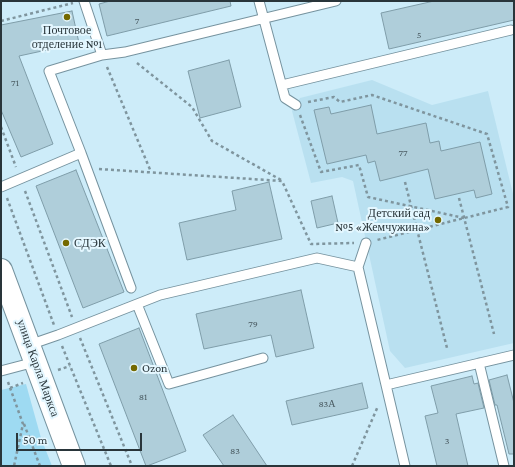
<!DOCTYPE html>
<meta charset="utf-8">
<style>
body{margin:0}
#map{position:relative;width:515px;height:467px;overflow:hidden;background:#cdecf9;font-family:"Crimson Pro",serif}
canvas{display:block}
.frame{position:absolute;inset:0;border:2px solid #29353a;pointer-events:none}
.scale{position:absolute;left:16px;top:433px;width:126px;height:18px;box-sizing:border-box;border:2px solid #29353a;border-top:0;padding-left:5px;font-size:12px;line-height:14px;white-space:nowrap;color:#29353a;-webkit-text-stroke:3px #e4f7ff;paint-order:stroke}
</style>
<div id="map">
<canvas width="515" height="467"></canvas>
<div class="frame"></div>
<div class="scale">50 m</div>
</div>
<script>
const g = document.querySelector('canvas').getContext('2d');
g.lineJoin = 'round';
function fill(path, color) {
  g.fillStyle = color;
  g.fill(path, 'evenodd');
}
function shape(rows) {
  const path = new Path2D();
  for (const r of rows) {
    path.moveTo(r[0], r[1]);
    for (let i = 2; i < r.length; i += 2) path.lineTo(r[i], r[i + 1]);
  }
  return path;
}
function stroke(path, color, width, dash) {
  g.strokeStyle = color;
  g.lineWidth = width;
  g.lineCap = dash ? 'butt' : 'round';
  g.setLineDash(dash || []);
  g.stroke(path);
}
function drawText(font, color, halo, rows, align = 'center') {
  g.font = font + ' "Crimson Pro",serif';
  g.lineWidth = 4;
  g.setLineDash([]);
  g.textBaseline = 'middle';
  g.strokeStyle = halo;
  g.fillStyle = color;
  for (const [text, x, y, turn = 0] of rows) {
    g.save();
    g.translate(x, y);
    g.rotate((+turn || 0) * Math.PI / 180);
    g.textAlign = isNaN(turn) ? turn : align;
    if (halo) g.strokeText(text, 0, 0);
    g.fillText(text, 0, 0);
    g.restore();
  }
}
fill(shape([
 [372,80,432,105,488,91,514,198,514,343,405,368,390,351,353,181,342,177,311,183,292,111,300,98]
]), '#b9e0f0');
fill(shape([
 [26,384,41,438,52,466,1,466,1,390]
]), '#9edaf2');
const building = shape([
 [110,1,230,1,231,6,107,36,99,4,110,1],
 [434,1,514,1,514,20,389,49,381,13,434,1],
 [72,11,79,43,19,56,53,144,21,157,1,110,1,25,72,11],
 [229,60,241,107,200,118,188,71,229,60],
 [371,105,377,134,426,123,430,143,439,141,441,151,480,142,492,194,476,198,474,190,435,199,428,169,380,181,375,161,368,163,366,155,327,164,314,110,329,107,331,114,371,105],
 [76,170,124,292,83,308,36,186,76,170],
 [269,182,282,239,187,260,179,223,236,210,232,191,269,182],
 [332,196,338,223,317,228,311,201,332,196],
 [301,290,314,348,276,357,271,335,204,349,196,314,301,290],
 [139,328,186,451,147,466,146,466,99,344,139,328],
 [507,375,514,403,514,454,509,454,497,405,495,405,489,380,507,375],
 [472,376,474,384,478,383,484,408,456,414,468,466,437,466,425,416,438,413,431,386,472,376],
 [362,383,368,408,292,425,286,401,362,383],
 [233,415,267,466,224,466,203,435,233,415]
]);
fill(building, '#afceda');
stroke(building, '#7f9da9', 1);
const lane = shape([
 [84,1,102,55],
 [259,1,285,98,296,105],
 [282,85,511,30],
 [81,153,131,288],
 [1,187,81,153,49,71,102,55,125,52,336,1],
 [358,267,366,243],
 [137,304,169,384,263,358],
 [29,345,58,335,160,295,317,258,358,267,386,385,514,355],
 [479,363,504,466],
 [1,371,35,362],
 [386,385,405,466]
]);
const secondary = shape([
 [1,270,74,466]
]);
stroke(lane, '#76939f', 11);
stroke(secondary, '#76939f', 24);
stroke(shape([
 [1,21,73,3],
 [137,63,192,107,212,141,281,180],
 [107,67,151,172],
 [308,102,334,97,340,102,372,95,487,134,508,207,377,240],
 [300,115,321,172,359,165,368,197,464,218],
 [1,127,16,167],
 [99,169,282,181,311,244,354,243],
 [405,182,447,348],
 [25,191,72,317],
 [7,198,54,325],
 [459,198,494,334],
 [80,338,132,466],
 [62,346,111,466],
 [58,370,70,366],
 [8,382,23,424,14,466],
 [10,388,23,383],
 [24,424,40,466],
 [352,466,378,406]
]), '#7f959e', 2.5, [3, 3]);
stroke(lane, '#fff', 9);
stroke(secondary, '#fff', 22);
for (const [x, y, r, color] of [
 [67,17,4,"#746900"],
 [438,220,4,"#746900"],
 [66,243,4,"#746900"],
 [134,368,4,"#746900"]
]) {
  const dot = new Path2D();
  dot.arc(x, y, r, 0, 2 * Math.PI);
  g.fillStyle = color;
  g.fill(dot);
  stroke(dot, '#e4f7ff', 1.5);
}
drawText('10px', '#4a5b62', null, [
 ["7",137,21],
 ["5",419,35],
 ["71",15,83],
 ["77",403,153],
 ["79",253,324],
 ["81",143,397],
 ["83А",327,404],
 ["3",447,441],
 ["83",235,451]
]);
drawText('12px', '#29353a', '#e4f7ff', [
 ["Почтовое",67,30,"center"],
 ["отделение №1",67,44,"center"],
 ["Детский сад",430,213,"right"],
 ["№5 «Жемчужина»",430,227,"right"],
 ["СДЭК",74,243],
 ["Ozon",142,368]
], 'left');
drawText('12px', '#29353a', '#e4f7ff', [
 ["улица Карла Маркса",38,368,70]
]);
</script>
